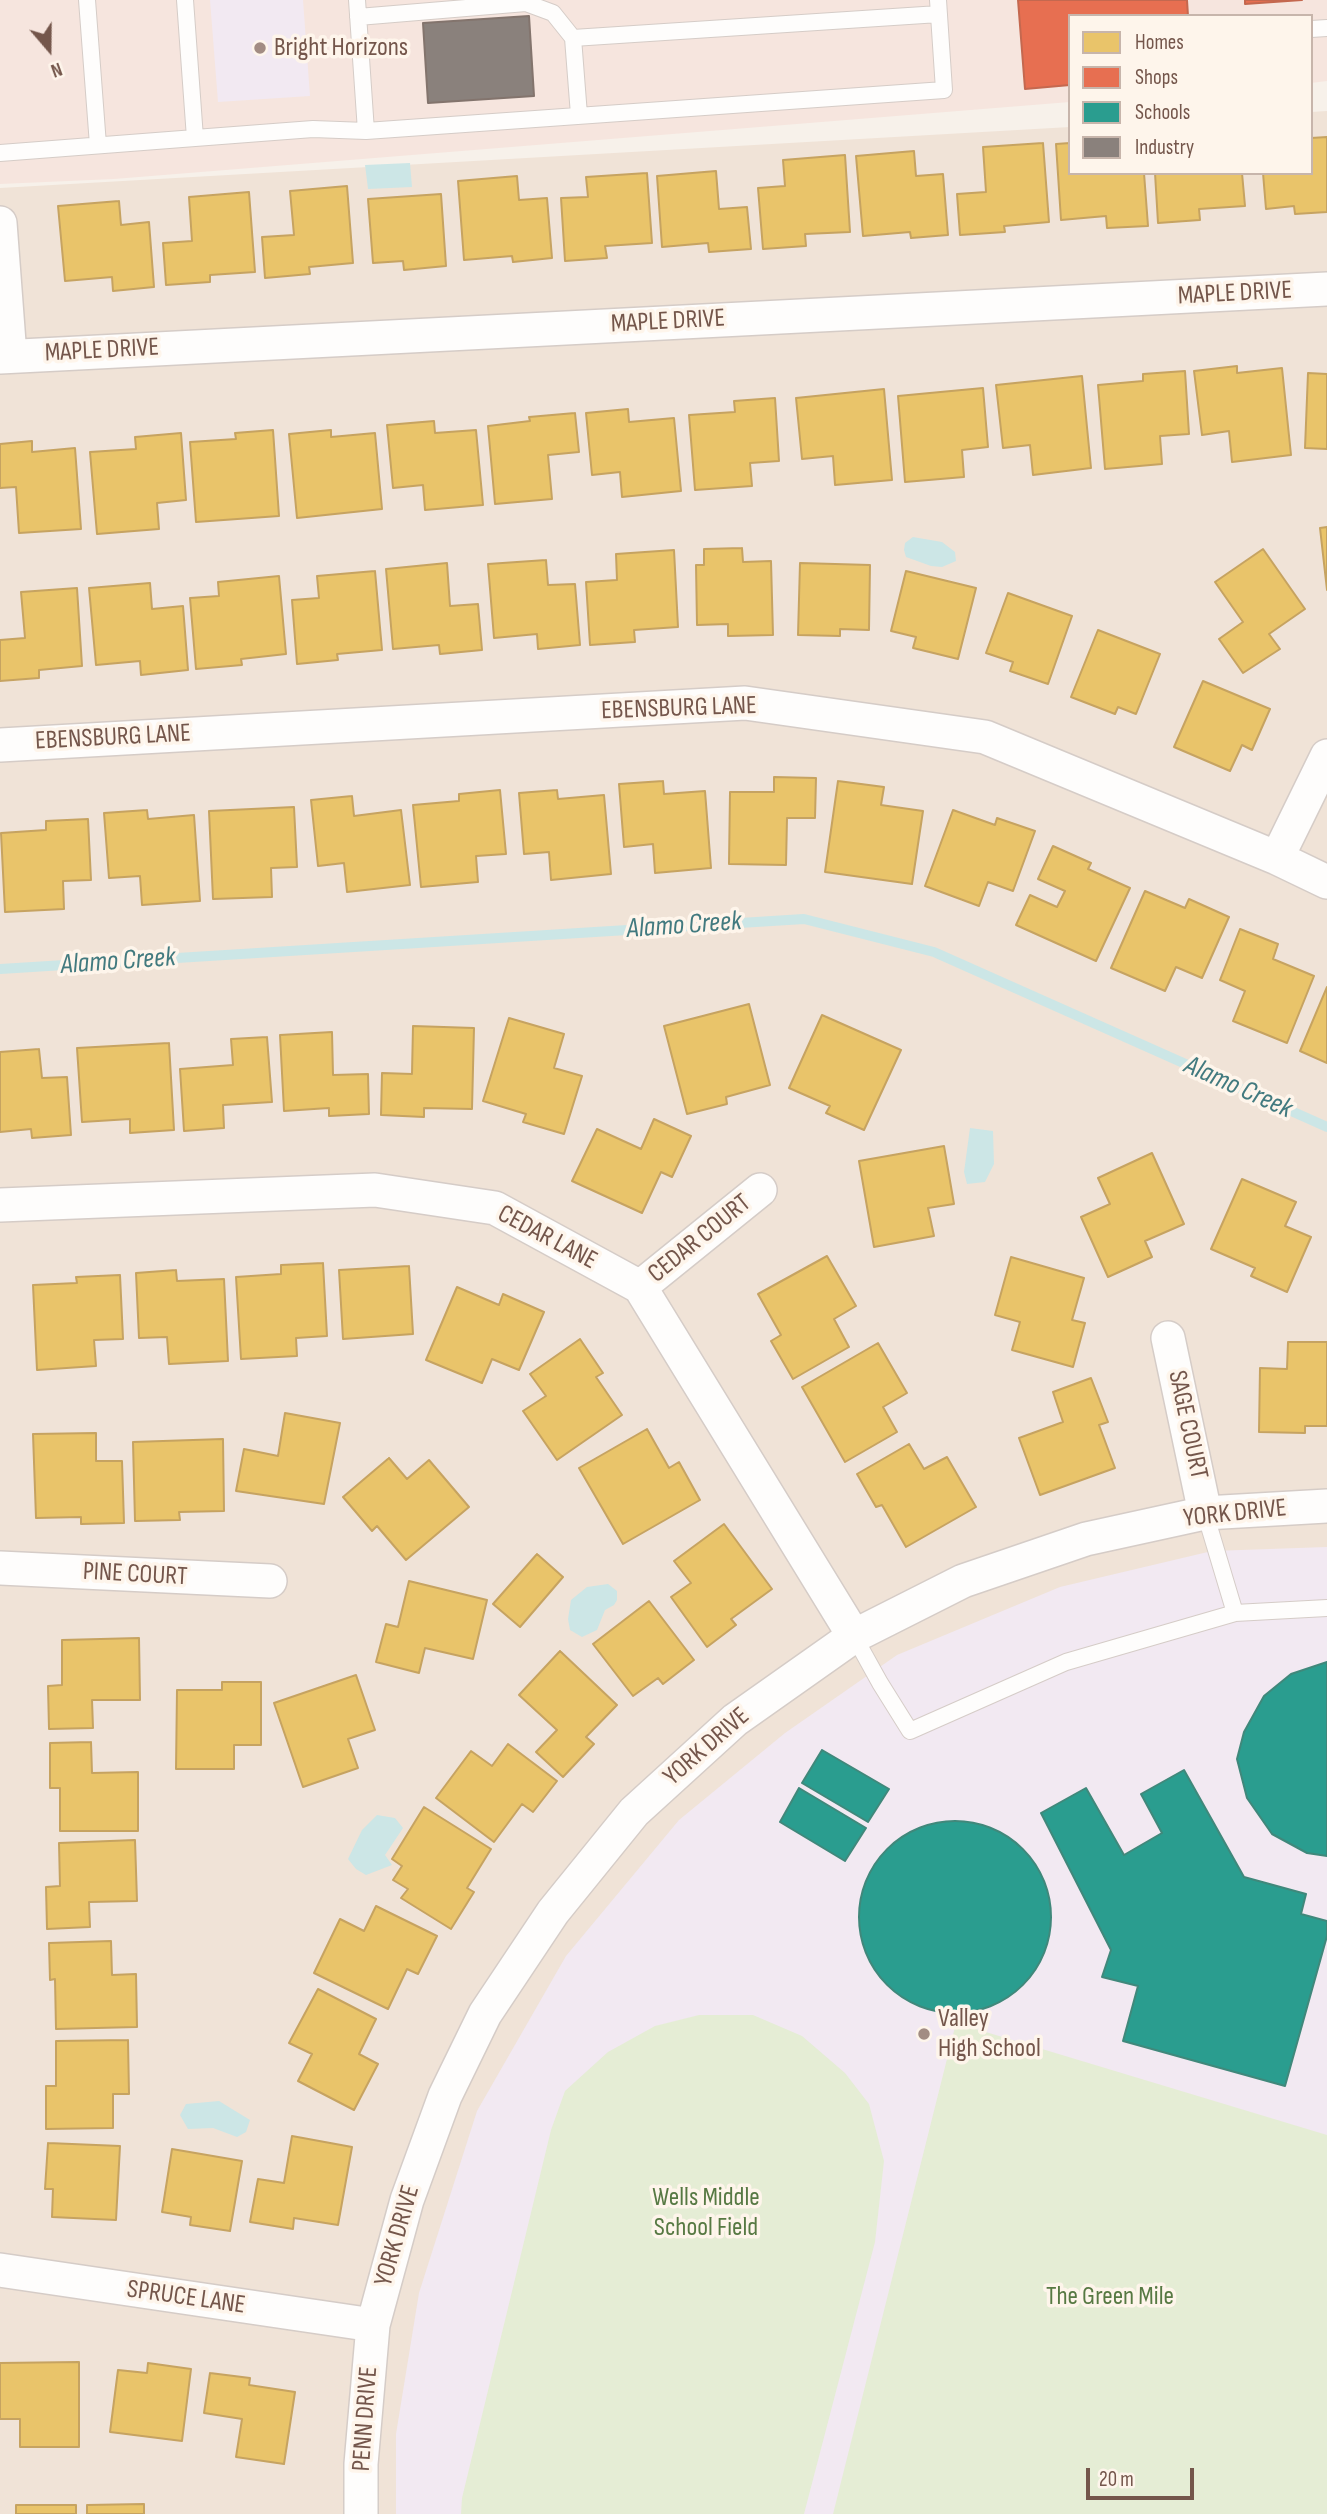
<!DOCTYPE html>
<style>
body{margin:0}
#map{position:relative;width:1327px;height:2514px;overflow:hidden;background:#f7f1ea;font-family:"Sofia Sans Condensed",sans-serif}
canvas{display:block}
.legend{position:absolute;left:1068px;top:14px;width:245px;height:161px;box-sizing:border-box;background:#fef5eb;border:2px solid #c7b5ab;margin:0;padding:9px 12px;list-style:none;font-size:21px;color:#74564b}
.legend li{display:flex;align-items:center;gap:14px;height:35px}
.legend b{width:35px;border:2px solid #c7b5ab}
.north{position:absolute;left:14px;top:14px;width:70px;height:70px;-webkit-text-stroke:5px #fef5eb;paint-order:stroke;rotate:160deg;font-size:19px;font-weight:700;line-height:28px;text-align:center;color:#74564b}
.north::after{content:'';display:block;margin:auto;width:24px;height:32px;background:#74564b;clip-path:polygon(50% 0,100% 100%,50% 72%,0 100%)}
.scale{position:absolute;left:1086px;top:2468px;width:108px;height:32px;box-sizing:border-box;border:4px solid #74564b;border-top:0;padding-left:9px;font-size:21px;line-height:24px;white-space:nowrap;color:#74564b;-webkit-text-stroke:5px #fef5eb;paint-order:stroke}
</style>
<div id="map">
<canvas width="1327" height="2514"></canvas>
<ul class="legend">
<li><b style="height:19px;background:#e9c46a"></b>Homes</li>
<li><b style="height:19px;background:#e76f51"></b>Shops</li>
<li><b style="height:19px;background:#2a9d8f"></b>Schools</li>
<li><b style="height:19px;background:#8a817c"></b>Industry</li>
</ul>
<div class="north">N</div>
<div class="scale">20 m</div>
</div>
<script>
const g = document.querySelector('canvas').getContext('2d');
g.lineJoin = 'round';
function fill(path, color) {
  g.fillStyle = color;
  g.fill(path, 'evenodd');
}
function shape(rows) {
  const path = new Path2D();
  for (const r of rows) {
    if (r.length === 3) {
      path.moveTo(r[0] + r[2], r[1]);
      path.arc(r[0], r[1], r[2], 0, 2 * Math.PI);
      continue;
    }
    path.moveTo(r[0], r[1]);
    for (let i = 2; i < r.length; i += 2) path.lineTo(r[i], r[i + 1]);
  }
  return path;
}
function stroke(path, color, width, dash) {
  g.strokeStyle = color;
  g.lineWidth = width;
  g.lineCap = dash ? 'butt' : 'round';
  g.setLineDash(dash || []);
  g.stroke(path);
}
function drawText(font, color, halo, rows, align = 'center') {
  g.font = font + ' "Sofia Sans Condensed",sans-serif';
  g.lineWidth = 7;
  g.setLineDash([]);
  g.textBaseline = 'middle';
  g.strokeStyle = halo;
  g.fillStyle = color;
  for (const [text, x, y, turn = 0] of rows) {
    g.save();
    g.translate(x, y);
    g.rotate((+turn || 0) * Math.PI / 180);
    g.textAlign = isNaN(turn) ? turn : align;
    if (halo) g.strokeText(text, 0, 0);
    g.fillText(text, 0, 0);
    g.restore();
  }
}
fill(shape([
 [1327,111,1327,2514,0,2514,0,188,1070,127,1070,173,1311,173,1311,112]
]), '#f0e3d7');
fill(shape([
 [0,0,1327,0,1327,81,1311,83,1311,16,1070,16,1070,102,114,179,0,184]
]), '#f6e5de');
fill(shape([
 [210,0,303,0,310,96,218,102],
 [1327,1547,1327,2514,396,2514,396,2434,419,2293,477,2111,566,1956,679,1820,785,1733,897,1655,1060,1587,1212,1551]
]), '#f2e9f2');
fill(shape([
 [699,2015,753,2015,802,2036,845,2073,869,2104,884,2161,875,2242,804,2514,461,2514,462,2498,551,2130,565,2091,608,2052,655,2026],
 [956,2023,1327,2135,1327,2514,833,2514]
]), '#e5edd5');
fill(shape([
 [410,163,412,187,368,189,365,165],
 [913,537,942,542,955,552,956,561,942,567,931,566,906,557,904,550,905,543],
 [970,1128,993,1131,994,1164,985,1182,967,1184,964,1172],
 [608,1584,617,1591,617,1600,614,1605,605,1610,597,1630,582,1637,570,1630,568,1619,571,1600,587,1587],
 [377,1815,395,1818,403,1828,385,1855,392,1865,366,1875,356,1869,348,1859,362,1830],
 [219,2101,250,2120,246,2132,237,2137,213,2128,188,2129,180,2115,186,2104]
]), '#cce6e6');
const homes = shape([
 [1327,137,1327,212,1295,214,1294,206,1266,209,1263,173,1311,173,1311,138,1327,137],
 [1043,143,1049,222,1004,226,1005,232,960,235,957,194,986,192,983,147,1043,143],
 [1070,143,1070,173,1144,173,1148,226,1107,228,1106,216,1061,220,1056,144,1070,143],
 [914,151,916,176,943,174,948,235,911,238,910,232,863,236,856,156,914,151],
 [845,155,850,232,805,234,806,246,763,249,758,188,785,186,783,160,845,155],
 [716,171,719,209,747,207,751,249,709,252,708,243,662,247,657,176,716,171],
 [647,173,652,243,605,246,607,258,565,261,561,198,588,197,586,177,647,173],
 [1155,173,1242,173,1245,206,1199,209,1200,220,1158,223,1155,173],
 [517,176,519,200,547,198,552,258,513,262,512,256,464,260,458,181,517,176],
 [347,186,353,263,309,267,310,274,265,278,262,237,294,235,290,191,347,186],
 [249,192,255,272,210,275,210,282,166,285,163,243,192,241,189,197,249,192],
 [441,194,446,266,404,270,403,261,373,263,368,199,441,194],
 [119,201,121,225,149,222,154,287,113,291,112,277,65,281,58,206,119,201],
 [1237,366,1237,373,1282,368,1291,455,1232,462,1229,431,1202,435,1194,371,1237,366],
 [1185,371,1189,434,1160,436,1162,464,1105,469,1098,385,1143,381,1143,374,1185,371],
 [1308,373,1327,374,1327,449,1305,448,1308,373],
 [1082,376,1091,468,1033,475,1030,445,1003,448,996,385,1082,376],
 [983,388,988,447,962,450,964,477,905,482,898,396,983,388],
 [884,389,892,480,835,485,833,456,802,459,796,398,884,389],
 [775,398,779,461,750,463,752,486,695,490,689,415,735,412,734,401,775,398],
 [628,409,629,422,674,418,681,491,622,497,620,472,592,475,586,413,628,409],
 [575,413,579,452,548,455,552,499,495,504,488,426,530,421,529,417,575,413],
 [434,421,435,433,476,430,483,505,425,510,423,485,393,488,387,425,434,421],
 [273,430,279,516,196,522,190,442,236,439,235,433,273,430],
 [331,430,331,437,375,433,382,509,297,518,289,434,331,430],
 [181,433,186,500,157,503,159,529,97,534,90,452,136,449,135,437,181,433],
 [32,441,32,452,75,448,81,529,19,533,16,487,0,488,0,444,32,441],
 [1327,527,1327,590,1320,528,1327,527],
 [742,548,743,562,771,561,773,635,728,636,728,624,697,625,696,565,704,565,704,549,742,548],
 [1263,549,1305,609,1269,634,1280,649,1243,673,1219,639,1243,622,1215,582,1263,549],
 [674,550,678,627,634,630,635,642,590,645,586,582,617,580,616,554,674,550],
 [546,560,548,585,575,584,580,645,538,649,537,634,494,638,488,564,546,560],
 [447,563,450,606,478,604,482,650,440,654,439,645,393,649,386,569,447,563],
 [800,563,870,565,869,630,840,629,840,636,798,635,800,563],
 [375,571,382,650,337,654,338,660,297,664,292,600,319,598,317,576,375,571],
 [906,571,976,588,958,659,913,648,916,637,891,631,906,571],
 [279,576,286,654,241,659,242,665,196,669,190,598,219,596,218,582,279,576],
 [150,583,152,609,183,606,188,670,141,675,140,661,96,665,89,588,150,583],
 [77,588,82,666,39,670,39,678,0,681,0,640,25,638,21,592,77,588],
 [1008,593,1072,616,1048,684,1010,671,1013,662,986,653,1008,593],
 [1098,630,1160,654,1136,714,1118,707,1115,714,1071,697,1098,630],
 [1203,681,1270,709,1252,750,1242,745,1230,771,1174,747,1203,681],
 [774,777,816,778,815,818,787,818,786,865,729,864,730,792,774,792,774,777],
 [663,781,664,794,705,791,711,868,655,873,653,844,624,847,619,784,663,781],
 [838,781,884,787,881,805,923,811,912,884,825,872,838,781],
 [500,790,506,854,476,856,478,882,421,887,413,805,459,801,459,794,500,790],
 [557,790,558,799,604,795,611,874,551,880,549,852,524,854,519,793,557,790],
 [352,796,354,816,401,810,410,885,347,892,344,863,318,866,311,800,352,796],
 [294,807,297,867,271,868,272,897,213,899,209,811,294,807],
 [147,810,148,819,194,815,200,901,142,905,140,876,109,878,104,813,147,810],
 [953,810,995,825,997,818,1035,831,1013,891,988,882,979,906,925,886,953,810],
 [88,819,91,880,63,881,64,909,5,912,1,833,46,830,46,821,88,819],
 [1053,846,1091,863,1088,869,1130,888,1096,961,1016,925,1030,895,1057,907,1065,891,1038,879,1053,846],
 [1145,891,1185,908,1189,899,1229,917,1202,978,1176,967,1165,991,1111,968,1145,891],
 [1240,929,1278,944,1273,959,1314,976,1287,1043,1233,1021,1245,991,1220,980,1240,929],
 [1327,987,1327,1063,1300,1051,1327,987],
 [749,1004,770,1085,726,1097,727,1104,687,1114,664,1026,749,1004],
 [822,1015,901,1050,864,1130,826,1113,830,1106,789,1088,822,1015],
 [509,1018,564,1034,554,1068,582,1076,564,1134,523,1122,526,1114,483,1101,509,1018],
 [413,1026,474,1028,472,1109,424,1108,424,1117,381,1115,382,1073,412,1074,413,1026],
 [332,1032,333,1075,368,1074,369,1114,329,1116,329,1108,284,1111,280,1035,332,1032],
 [267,1037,272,1102,223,1105,224,1128,184,1131,180,1069,233,1065,231,1039,267,1037],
 [169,1043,174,1130,130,1133,130,1119,82,1122,77,1048,169,1043],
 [39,1049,42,1078,67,1077,71,1135,32,1138,31,1129,0,1132,0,1052,39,1049],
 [654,1119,691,1136,672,1177,661,1172,642,1213,572,1181,597,1129,641,1149,654,1119],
 [944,1146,954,1204,928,1208,934,1236,874,1247,859,1161,944,1146],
 [1152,1153,1184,1224,1145,1241,1152,1257,1108,1277,1081,1217,1110,1204,1098,1178,1152,1153],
 [1242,1179,1296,1202,1285,1226,1311,1237,1287,1292,1251,1276,1255,1268,1211,1249,1242,1179],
 [827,1256,856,1306,834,1319,849,1347,793,1379,771,1341,781,1335,758,1294,827,1256],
 [1011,1257,1084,1278,1072,1320,1085,1323,1073,1367,1012,1350,1020,1322,995,1315,1011,1257],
 [323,1263,327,1336,296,1338,297,1356,241,1359,236,1277,281,1274,281,1265,323,1263],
 [409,1266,413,1334,343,1339,339,1270,409,1266],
 [176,1270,177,1281,224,1279,228,1361,169,1364,167,1337,139,1338,136,1273,176,1270],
 [120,1275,123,1339,94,1340,96,1366,37,1370,33,1285,77,1283,76,1277,120,1275],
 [457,1287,499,1305,503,1294,544,1312,519,1370,492,1359,482,1383,426,1360,457,1287],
 [580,1339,603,1373,596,1377,622,1415,557,1460,523,1411,546,1396,530,1374,580,1339],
 [1288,1342,1327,1342,1327,1426,1305,1426,1305,1433,1259,1432,1260,1368,1287,1369,1288,1342],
 [878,1343,907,1393,883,1407,897,1432,845,1462,802,1387,878,1343],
 [1091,1378,1108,1422,1099,1425,1115,1468,1040,1495,1019,1438,1063,1422,1053,1392,1091,1378],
 [285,1413,340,1423,324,1504,236,1491,244,1449,278,1456,285,1413],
 [647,1429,669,1468,679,1462,700,1500,623,1544,579,1468,647,1429],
 [96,1433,96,1461,122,1461,124,1523,81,1524,81,1517,36,1518,33,1434,96,1433],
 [223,1439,224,1511,179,1512,180,1520,135,1521,133,1442,223,1439],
 [909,1444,924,1469,947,1457,976,1507,906,1547,882,1505,876,1507,857,1474,909,1444],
 [389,1458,407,1479,429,1460,469,1507,406,1560,377,1526,372,1531,343,1497,389,1458],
 [724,1524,772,1589,731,1619,736,1625,707,1647,671,1597,691,1583,674,1561,724,1524],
 [537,1554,563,1577,520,1627,493,1604,537,1554],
 [409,1581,487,1600,473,1659,425,1648,419,1673,376,1662,386,1624,398,1627,409,1581],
 [649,1601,694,1660,663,1684,658,1678,633,1696,593,1644,649,1601],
 [139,1638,140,1700,92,1700,93,1728,49,1729,48,1686,62,1685,62,1640,139,1638],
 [560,1651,617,1705,586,1737,594,1744,563,1777,536,1752,557,1730,519,1695,560,1651],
 [356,1675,375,1730,348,1739,358,1768,303,1787,274,1703,356,1675],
 [222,1682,261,1682,261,1745,234,1745,234,1769,176,1769,177,1690,222,1690,222,1682],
 [91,1742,92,1773,138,1772,138,1831,60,1831,60,1788,50,1788,50,1743,91,1742],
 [508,1744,557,1781,533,1812,522,1804,494,1842,436,1798,471,1751,492,1766,508,1744],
 [424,1807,491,1849,467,1888,474,1892,451,1929,401,1898,408,1889,393,1880,402,1866,392,1859,424,1807],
 [135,1840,137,1901,89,1902,90,1927,47,1929,46,1887,60,1886,59,1843,135,1840],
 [376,1906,437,1936,418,1974,407,1969,388,2009,314,1973,340,1919,364,1931,376,1906],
 [111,1941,112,1975,136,1974,137,2027,56,2029,55,1979,50,1980,49,1943,111,1941],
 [318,1989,376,2019,359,2054,378,2064,354,2110,298,2081,312,2054,289,2043,318,1989],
 [128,2040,129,2094,113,2094,113,2128,46,2129,46,2086,56,2086,56,2041,128,2040],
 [292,2136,352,2147,338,2225,294,2218,293,2229,250,2222,258,2179,284,2183,292,2136],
 [48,2143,120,2146,116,2220,52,2217,53,2189,45,2189,48,2143],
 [172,2149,242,2161,230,2231,190,2225,191,2217,162,2212,172,2149],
 [79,2362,79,2447,20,2447,20,2419,0,2419,0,2363,79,2362],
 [148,2363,191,2369,182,2441,110,2432,118,2370,147,2373,148,2363],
 [210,2373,250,2378,249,2385,295,2392,284,2464,236,2457,242,2419,204,2413,210,2373],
 [144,2504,144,2514,87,2514,87,2505,144,2504],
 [16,2505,76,2505,76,2514,16,2514,16,2505]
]);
fill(homes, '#e9c46a');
stroke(homes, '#c6a361', 2);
const shops = shape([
 [1018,0,1187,0,1188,16,1070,16,1070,85,1025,89,1018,0],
 [1245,0,1302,0,1245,4,1245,0]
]);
fill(shops, '#e76f51');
stroke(shops, '#c4684f', 2);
const schools = shape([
 [1327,1662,1327,1856,1307,1853,1272,1834,1247,1798,1237,1759,1244,1732,1264,1696,1291,1674,1327,1662],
 [822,1750,889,1789,868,1822,802,1783,822,1750],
 [1184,1770,1244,1877,1306,1894,1301,1914,1327,1921,1327,1936,1285,2086,1123,2041,1138,1986,1102,1977,1111,1950,1041,1813,1086,1788,1124,1855,1162,1833,1141,1794,1184,1770],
 [799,1788,866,1828,845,1861,780,1822,799,1788],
 [955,1917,96]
]);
fill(schools, '#2a9d8f');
stroke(schools, '#40887b', 2);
const industry = shape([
 [529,16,534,96,428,103,423,23,529,16]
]);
fill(industry, '#8a817c');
stroke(industry, '#83746d', 2);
stroke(shape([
 [0,969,804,919,934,952,1327,1127]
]), '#cce6e6', 10);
const lane = shape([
 [87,0,98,145],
 [357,0,366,131,944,90,938,0],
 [358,17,526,3,553,13,573,38],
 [1311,29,1327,28],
 [579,115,573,38,939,14],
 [195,138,313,129,366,131],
 [0,153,195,138,185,0],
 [1205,1513,1235,1613],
 [854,1636,880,1683,910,1731,1066,1662,1235,1613,1327,1608]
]);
const street = shape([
 [0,223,10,356],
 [0,357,1327,289],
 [0,745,745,703,985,737,1277,858,1327,882],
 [1277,858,1327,756],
 [0,1205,375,1190,495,1208,640,1287,854,1636],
 [640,1287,760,1190],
 [1168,1338,1205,1513],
 [0,1568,270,1581],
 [0,2270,373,2325],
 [361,2514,361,2464,373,2325,407,2200,445,2096,485,2014,553,1912,634,1812,735,1720,854,1636,963,1581,1086,1539,1205,1513,1327,1506]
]);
stroke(lane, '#d5ccc7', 18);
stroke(street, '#d5ccc7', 36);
stroke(lane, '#fefdfc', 16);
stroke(street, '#fefdfc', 33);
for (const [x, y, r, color] of [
 [260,48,7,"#a28c83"],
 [924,2034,7,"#a28c83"]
]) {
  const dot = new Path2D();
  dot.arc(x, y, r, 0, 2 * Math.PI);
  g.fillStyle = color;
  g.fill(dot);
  stroke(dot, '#fef5eb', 2.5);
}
drawText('26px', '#74564b', '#fef5eb', [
 ["Bright Horizons",274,48],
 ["Valley",938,2019],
 ["High School",938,2049]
], 'left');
drawText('26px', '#74564b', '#fef5eb', [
 ["MAPLE DRIVE",1235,294,-3],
 ["MAPLE DRIVE",668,322,-3],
 ["MAPLE DRIVE",102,351,-3],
 ["EBENSBURG LANE",679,709,-2],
 ["EBENSBURG LANE",113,738,-3],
 ["CEDAR LANE",547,1238,28],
 ["CEDAR COURT",700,1239,-39],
 ["SAGE COURT",1187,1425,78],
 ["YORK DRIVE",1235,1514,-6],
 ["PINE COURT",135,1575,3],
 ["YORK DRIVE",707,1747,-41],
 ["YORK DRIVE",398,2236,-74],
 ["SPRUCE LANE",186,2298,8],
 ["PENN DRIVE",366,2419,-86]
]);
drawText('26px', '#577943', '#fef5eb', [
 ["Wells Middle",706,2198],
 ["School Field",706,2228],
 ["The Green Mile",1110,2297]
]);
drawText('italic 28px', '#427a7f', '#fef5eb', [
 ["Alamo Creek",684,926,-4],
 ["Alamo Creek",118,962,-4],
 ["Alamo Creek",1238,1088,24]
]);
</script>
